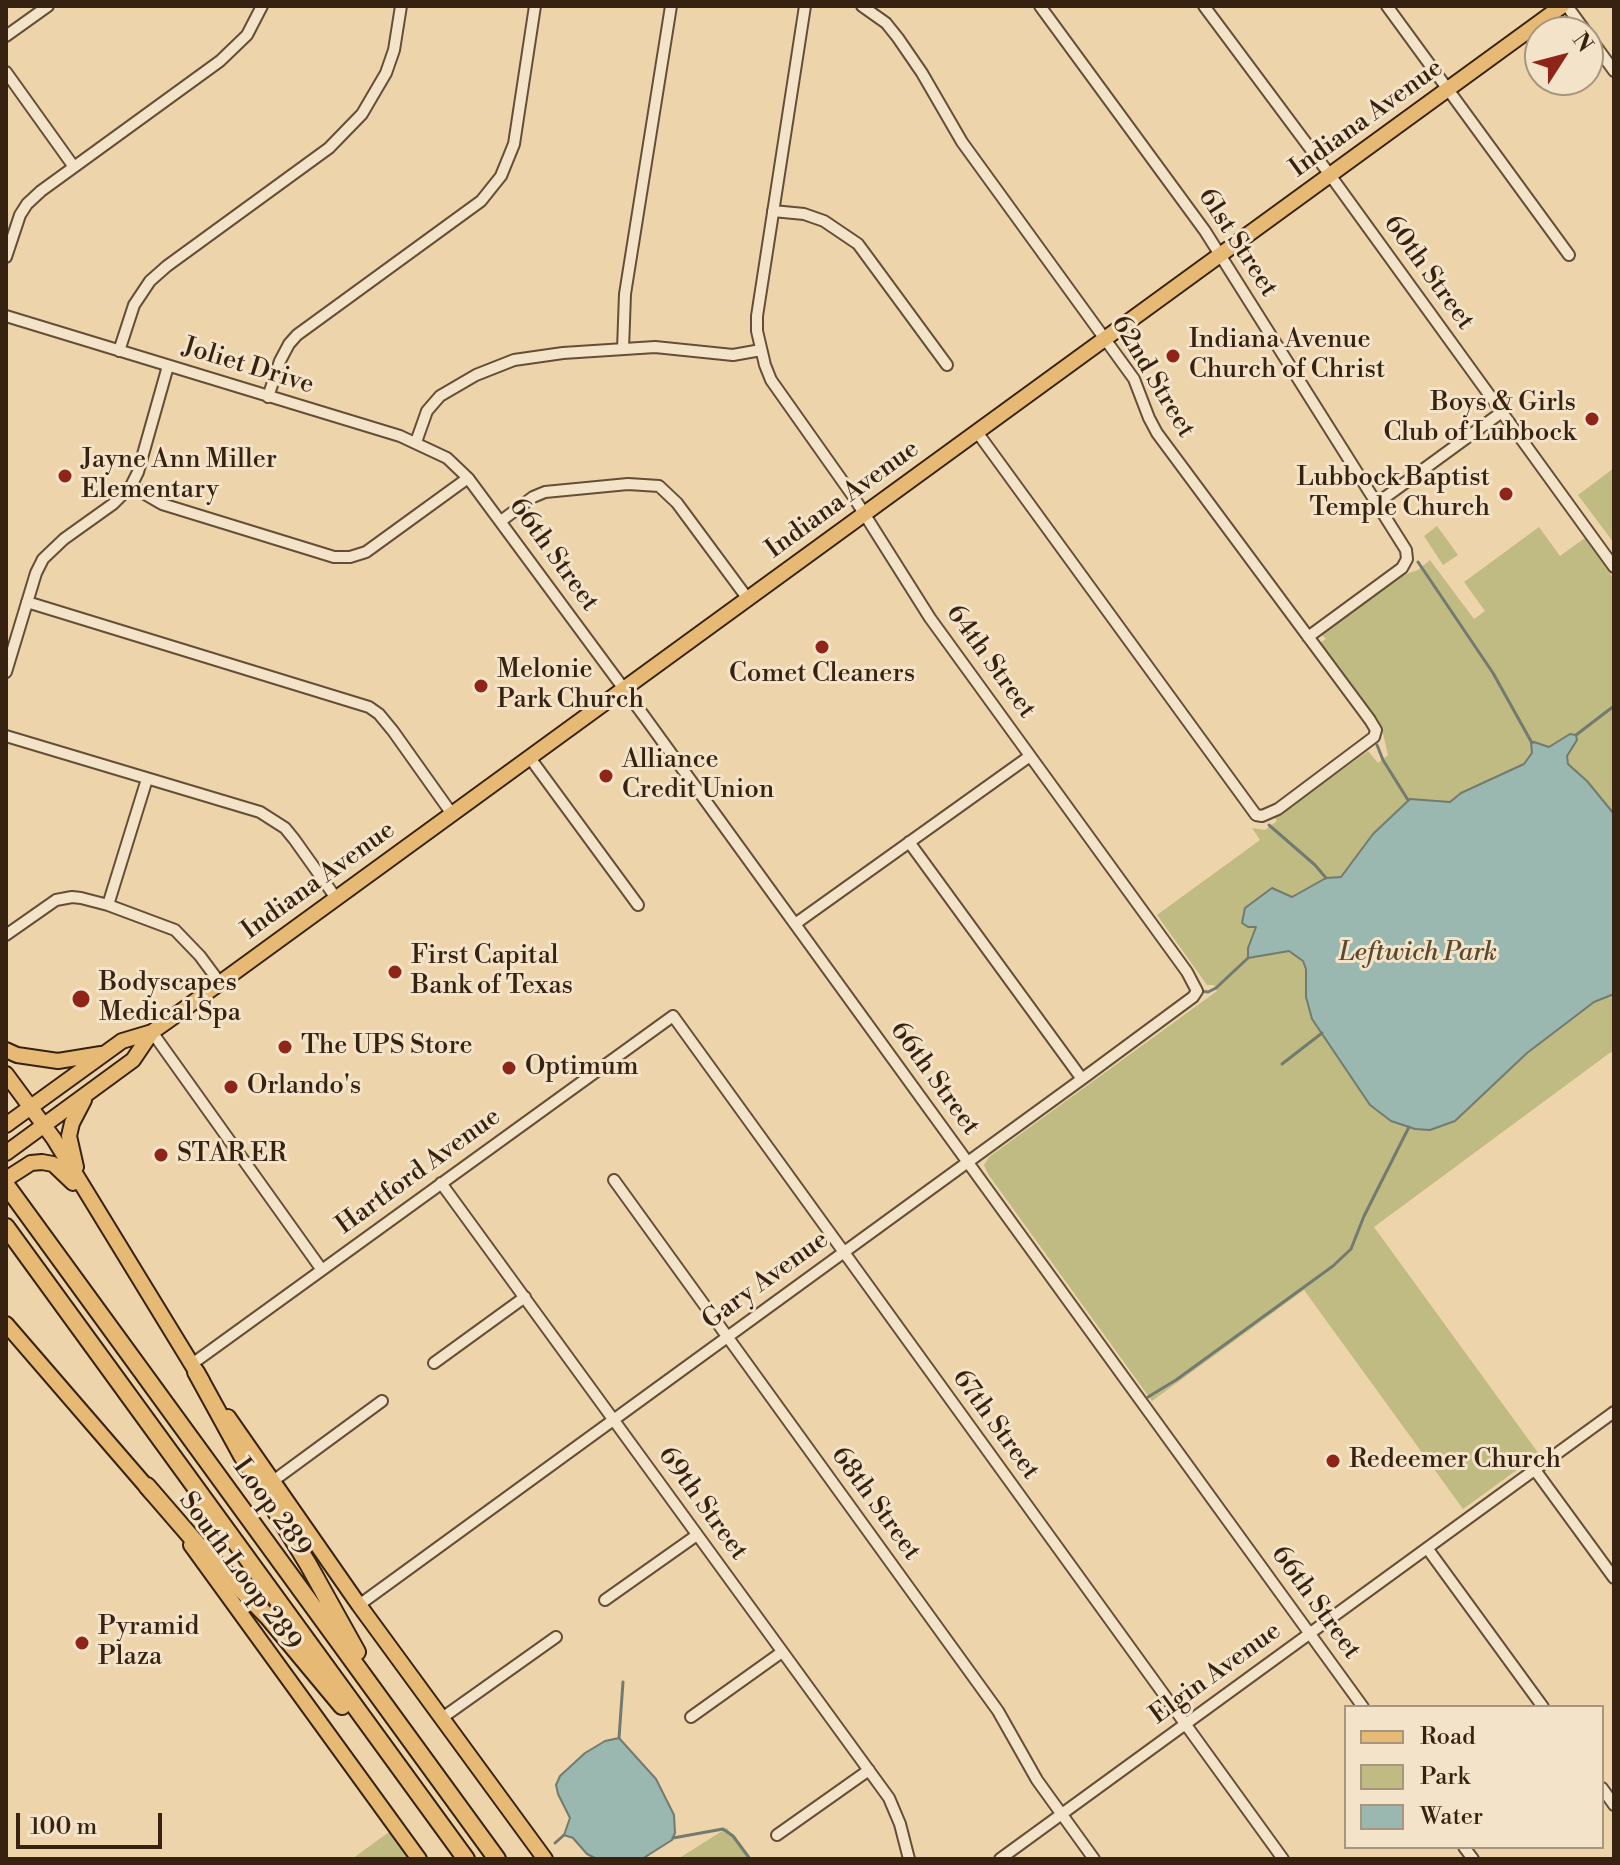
<!DOCTYPE html>
<style>
body{margin:0}
#map{position:relative;width:1620px;height:1865px;overflow:hidden;background:#edd4aa;font-family:"Libre Bodoni",serif}
canvas{display:block}
.frame{position:absolute;inset:0;border:8px solid #372111;pointer-events:none}
.legend{position:absolute;left:1344px;top:1705px;width:260px;height:144px;box-sizing:border-box;background:#f3e3c8;border:2px solid #a8957f;margin:0;padding:10px 14px;list-style:none;font-size:24px;color:#372111}
.legend li{display:flex;align-items:center;gap:16px;height:40px}
.legend b{width:40px;border:2px solid #a8957f}
.north{position:absolute;left:1524px;top:16px;width:80px;height:80px;box-sizing:border-box;background:#f3e3c8;border:2px solid #a8957f;border-radius:50%;rotate:54deg;font-size:22px;font-weight:700;line-height:32px;text-align:center;color:#372111}
.north::after{content:'';display:block;margin:auto;width:28px;height:36px;background:#8f2418;clip-path:polygon(50% 0,100% 100%,50% 72%,0 100%)}
.scale{position:absolute;left:16px;top:1813px;width:146px;height:36px;box-sizing:border-box;border:4px solid #372111;border-top:0;padding-left:10px;font-size:24px;line-height:28px;white-space:nowrap;color:#372111;-webkit-text-stroke:6px #f3e3c8;paint-order:stroke}
</style>
<div id="map">
<canvas width="1620" height="1865"></canvas>
<div class="frame"></div>
<ul class="legend">
<li><b style="height:10px;background:#e6ba75"></b>Road</li>
<li><b style="height:22px;background:#c0bb83"></b>Park</li>
<li><b style="height:22px;background:#9ab7b0"></b>Water</li>
</ul>
<div class="north">N</div>
<div class="scale">100 m</div>
</div>
<script>
const g = document.querySelector('canvas').getContext('2d');
g.lineJoin = 'round';
function fill(path, color) {
  g.fillStyle = color;
  g.fill(path, 'evenodd');
}
function shape(rows) {
  const path = new Path2D();
  for (const r of rows) {
    path.moveTo(r[0], r[1]);
    for (let i = 2; i < r.length; i += 2) path.lineTo(r[i], r[i + 1]);
  }
  return path;
}
function stroke(path, color, width, dash) {
  g.strokeStyle = color;
  g.lineWidth = width;
  g.lineCap = dash ? 'butt' : 'round';
  g.setLineDash(dash || []);
  g.stroke(path);
}
function drawText(font, color, halo, rows, align = 'center') {
  g.font = font + ' "Libre Bodoni",serif';
  g.lineWidth = 6;
  g.setLineDash([]);
  g.textBaseline = 'middle';
  g.strokeStyle = halo;
  g.fillStyle = color;
  for (const [text, x, y, turn = 0] of rows) {
    g.save();
    g.translate(x, y);
    g.rotate((+turn || 0) * Math.PI / 180);
    g.textAlign = isNaN(turn) ? turn : align;
    if (halo) g.strokeText(text, 0, 0);
    g.fillText(text, 0, 0);
    g.restore();
  }
}
fill(shape([
 [1614,468,1614,543,1578,495],
 [1437,526,1458,555,1443,565,1424,536],
 [1539,527,1560,556,1585,538,1614,579,1614,1055,1611,1052,1374,1227,1539,1454,1463,1509,1304,1290,1152,1401,988,1174,984,1165,989,1157,1217,991,1214,985,1207,985,1157,915,1260,840,1252,828,1265,830,1277,821,1275,818,1368,751,1378,763,1388,755,1381,725,1322,645,1321,642,1326,639,1322,635,1324,633,1403,575,1418,570,1430,560,1474,619,1485,611,1464,582],
 [727,1828,749,1859,678,1859,681,1857],
 [389,1832,408,1859,352,1859]
]), '#c0bb83');
const water = shape([
 [1570,734,1576,735,1577,740,1567,756,1568,764,1587,781,1614,814,1614,994,1594,1002,1527,1053,1455,1121,1430,1130,1415,1129,1391,1121,1370,1105,1312,1019,1306,997,1306,969,1303,961,1289,951,1248,958,1248,948,1256,927,1248,927,1242,923,1245,908,1272,888,1292,897,1326,878,1341,877,1373,834,1410,799,1450,802,1461,793,1524,764,1532,753,1531,743,1534,742,1549,747,1570,734],
 [619,1738,656,1779,674,1815,675,1833,672,1840,642,1859,597,1859,587,1854,573,1838,564,1835,570,1818,558,1794,556,1785,560,1776,585,1753,605,1741,619,1738]
]);
fill(water, '#9ab7b0');
stroke(water, '#727b70', 2);
stroke(shape([
 [1418,562,1493,673,1532,743],
 [1576,735,1614,706],
 [1377,745,1383,760,1408,800],
 [1269,825,1315,865,1326,878],
 [1200,991,1208,992,1216,988,1248,958],
 [1282,1064,1322,1033],
 [1148,1397,1176,1380,1333,1266,1351,1249,1364,1216,1409,1127],
 [619,1738,623,1682],
 [673,1838,723,1829,733,1836,750,1859],
 [555,1843,564,1835],
 [532,1859,534,1858]
]), '#727b70', 3);
const minor = shape([
 [862,6,886,23,898,38,922,73,962,142,1134,379,1149,418,1157,433,1370,720,1376,730,1374,737,1278,809,1262,816,1256,815,977,432],
 [1040,6,1205,231,1406,550,1407,559,1402,568,1308,637],
 [1204,6,1330,175,1614,567],
 [1387,6,1569,255],
 [1567,6,1586,32],
 [1588,35,1614,71],
 [6,36,48,6],
 [6,72,74,167],
 [773,211,804,214,824,221,858,244,947,365],
 [6,257,20,215,27,204,41,191,220,61,247,35,262,6],
 [6,316,400,436,447,458,468,478,644,716,1363,1707],
 [623,349,625,294,671,6],
 [119,351,134,305,150,281,167,266,329,148,362,114,386,73,394,50,401,6],
 [268,397,280,361,289,344,297,335,481,201,501,176,514,144,535,6],
 [416,442,427,411,440,396,476,375,514,360,563,353,655,347,733,355,761,350],
 [131,486,162,504,334,557,350,557,366,552,468,478],
 [1376,504,1502,412],
 [501,521,533,497,545,492,628,484,659,486,677,503,748,599],
 [27,602,369,707,379,714,393,731,452,814],
 [6,672,36,573,43,559,64,539,113,504,131,486,138,472,168,366],
 [6,736,260,812,285,828,294,839,336,898],
 [530,758,638,905],
 [909,842,1082,1079],
 [108,905,147,779],
 [795,924,1030,756],
 [6,935,56,900,72,897,81,898,108,905,175,930,200,956,220,983],
 [152,1032,322,1270],
 [614,1180,998,1711,1037,1780,1094,1859],
 [441,1183,889,1798,900,1824,909,1859],
 [434,1363,525,1297],
 [192,1364,673,1016,1283,1859],
 [1535,1470,1614,1578],
 [273,1481,382,1401],
 [1427,1548,1543,1707],
 [605,1600,697,1535],
 [359,1605,1082,1079,1193,997,1197,991,1187,972,930,618,853,496,771,380,765,365,757,331,757,316,805,6],
 [691,1717,782,1652],
 [442,1718,556,1637],
 [1602,1788,1614,1805],
 [777,1835,869,1770],
 [1464,1847,1473,1859],
 [1000,1859,1614,1412]
]);
const major = shape([
 [6,1050,17,1055,58,1061,101,1054],
 [6,1074,54,1139,202,1381],
 [6,1125,122,1041,152,1032,169,1020,1562,6],
 [6,1153,133,1060,152,1032],
 [76,1167,69,1136,72,1123,84,1100],
 [6,1179,31,1163,42,1162,53,1164,73,1183],
 [6,1324,152,1493],
 [228,1417,359,1605,545,1859],
 [191,1545,419,1859]
]);
const highway = shape([
 [6,1185,497,1859],
 [6,1227,466,1859],
 [196,1372,241,1454,308,1564,357,1652],
 [147,1486,198,1545,268,1617,342,1706]
]);
stroke(minor, '#644e37', 14);
stroke(major, '#372111', 18);
stroke(highway, '#372111', 20);
stroke(minor, '#f3e3c8', 10);
stroke(major, '#e6ba75', 14);
stroke(highway, '#e6ba75', 16);
for (const [x, y, r, color] of [
 [1173,356,8,"#8f2418"],
 [1592,419,8,"#8f2418"],
 [65,476,8,"#8f2418"],
 [1506,494,8,"#8f2418"],
 [822,647,8,"#8f2418"],
 [481,686,8,"#8f2418"],
 [606,776,8,"#8f2418"],
 [395,972,8,"#8f2418"],
 [81,999,10,"#8f2418"],
 [285,1047,8,"#8f2418"],
 [509,1068,8,"#8f2418"],
 [231,1087,8,"#8f2418"],
 [161,1155,8,"#8f2418"],
 [1333,1461,8,"#8f2418"],
 [82,1643,8,"#8f2418"]
]) {
  const dot = new Path2D();
  dot.arc(x, y, r, 0, 2 * Math.PI);
  g.fillStyle = color;
  g.fill(dot);
  stroke(dot, '#f3e3c8', 3);
}
drawText('26px', '#372111', '#f3e3c8', [
 ["Indiana Avenue",1367,119,-36],
 ["61st Street",1237,243,57],
 ["60th Street",1428,273,54],
 ["Joliet Drive",248,367,17],
 ["62nd Street",1152,377,59],
 ["Indiana Avenue",843,500,-36],
 ["66th Street",553,555,54],
 ["64th Street",990,662,54],
 ["Indiana Avenue",319,881,-36],
 ["66th Street",934,1079,54],
 ["Hartford Avenue",419,1172,-36],
 ["Gary Avenue",766,1281,-36],
 ["67th Street",995,1425,54],
 ["69th Street",702,1504,54],
 ["68th Street",875,1504,54],
 ["Loop 289",271,1508,54],
 ["South Loop 289",239,1572,54],
 ["66th Street",1315,1603,54],
 ["Elgin Avenue",1216,1674,-36]
]);
drawText('26px', '#372111', '#f3e3c8', [
 ["Indiana Avenue",1189,341],
 ["Church of Christ",1189,371],
 ["Boys & Girls",1576,404,"right"],
 ["Club of Lubbock",1576,434,"right"],
 ["Jayne Ann Miller",81,461],
 ["Elementary",81,491],
 ["Lubbock Baptist",1490,479,"right"],
 ["Temple Church",1490,509,"right"],
 ["Melonie",497,671],
 ["Park Church",497,701],
 ["Comet Cleaners",822,675,"center"],
 ["Alliance",622,761],
 ["Credit Union",622,791],
 ["First Capital",411,957],
 ["Bank of Texas",411,987],
 ["Bodyscapes",99,984],
 ["Medical Spa",99,1014],
 ["The UPS Store",301,1047],
 ["Optimum",525,1068],
 ["Orlando's",247,1087],
 ["STAR ER",177,1155],
 ["Redeemer Church",1349,1461],
 ["Pyramid",98,1628],
 ["Plaza",98,1658]
], 'left');
drawText('italic 26px', '#59482e', '#f3e3c8', [
 ["Leftwich Park",1418,954]
]);
</script>
